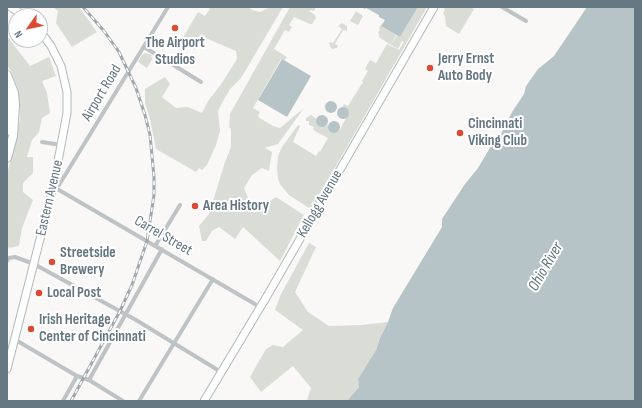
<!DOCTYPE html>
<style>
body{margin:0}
#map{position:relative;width:642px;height:408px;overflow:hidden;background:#f9f8f6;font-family:"Sofia Sans Condensed",sans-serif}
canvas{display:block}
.frame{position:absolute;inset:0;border:8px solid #657780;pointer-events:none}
.north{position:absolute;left:8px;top:8px;width:40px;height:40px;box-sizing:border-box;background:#fff;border:1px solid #c1c9cc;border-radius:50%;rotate:237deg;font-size:11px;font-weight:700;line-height:16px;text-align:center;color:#657780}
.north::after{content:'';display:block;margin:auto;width:14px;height:18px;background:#db4b34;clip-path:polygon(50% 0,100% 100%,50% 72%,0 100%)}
</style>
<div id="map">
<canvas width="642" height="408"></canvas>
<div class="frame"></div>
<div class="north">N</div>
</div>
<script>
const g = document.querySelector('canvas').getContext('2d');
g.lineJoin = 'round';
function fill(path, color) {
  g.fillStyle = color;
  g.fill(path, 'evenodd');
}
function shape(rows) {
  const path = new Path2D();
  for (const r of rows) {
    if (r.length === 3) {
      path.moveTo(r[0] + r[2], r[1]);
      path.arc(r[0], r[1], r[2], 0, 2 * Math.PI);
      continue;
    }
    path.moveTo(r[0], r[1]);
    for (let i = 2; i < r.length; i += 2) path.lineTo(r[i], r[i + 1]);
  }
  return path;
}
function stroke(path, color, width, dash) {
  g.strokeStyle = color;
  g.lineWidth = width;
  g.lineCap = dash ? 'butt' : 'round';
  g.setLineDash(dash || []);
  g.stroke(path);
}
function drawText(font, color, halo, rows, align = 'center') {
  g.font = font + ' "Sofia Sans Condensed",sans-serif';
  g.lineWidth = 4;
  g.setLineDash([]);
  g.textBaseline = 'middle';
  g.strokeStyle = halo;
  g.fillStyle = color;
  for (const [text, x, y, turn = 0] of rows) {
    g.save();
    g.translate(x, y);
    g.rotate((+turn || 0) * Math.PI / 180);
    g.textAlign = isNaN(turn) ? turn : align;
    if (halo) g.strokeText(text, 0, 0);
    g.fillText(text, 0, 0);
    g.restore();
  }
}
fill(shape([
 [53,7,79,7,97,32,72,47,56,23,58,11],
 [208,7,248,7,252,10,260,12,270,7,283,7,241,78,230,89,223,101,218,111,220,131,216,145,207,165,202,170,199,168,196,172,156,149,150,119,145,103,145,89,165,77,170,84,162,97,176,108,188,107,202,113,208,101,222,83,237,59,236,51,203,37,195,50,181,41,198,12,205,16,210,9],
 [290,7,316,7,314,11,310,10,309,11,315,15,316,18,312,24,310,24,294,17,289,25,292,27,289,32,285,30,274,49,287,57,284,61,281,59,253,108,260,112,258,117,273,126,280,128,304,108,278,144,265,148,272,152,269,171,262,168,252,175,244,188,250,203,267,203,276,197,304,215,280,261,243,227,235,239,219,227,212,231,206,241,202,241,199,226,209,214,225,162,231,147,231,129,229,127,230,114],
 [418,7,427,7,312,208,309,208,289,195,280,184,278,179,277,168,278,156,282,147,298,125,300,126,293,142,316,156,319,151,320,152,328,138,313,130,314,127,309,125,309,121,306,121,306,118,311,115,326,126,328,124,328,126,340,130,346,118,344,107,343,107,344,104,348,106,361,85,363,83,362,81,368,71,365,69,366,67,370,60,376,63,387,44,399,50,404,42,402,41,398,49,391,45,397,35,400,37],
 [442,7,470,7,474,9,459,34,446,26,445,16,443,14,445,9],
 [356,11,363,16,358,25,350,21],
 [342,23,347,26,347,31,343,30,335,44,338,46,337,48,332,49,330,46,329,43,331,42,333,43,342,29,338,26],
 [382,23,381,26,396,35,391,45,379,37,379,34,378,33,380,29,379,28],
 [7,36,30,66,49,57,56,76,42,81,47,93,50,113,42,118,39,132,32,140,27,157,33,157,33,173,23,183,23,192,33,200,22,228,19,246,9,248,7,245,7,173,14,150,20,119,18,89,11,71,7,65],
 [145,53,152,55,151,57,153,58,147,68,138,62,142,55],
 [309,243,316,247,295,292,308,312,329,326,362,325,388,322,380,338,376,350,358,379,359,387,347,401,304,401,307,400,311,388,293,366,261,392,250,377,266,349,273,345,283,347,303,330,275,310,281,294]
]), '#d9ddd6');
fill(shape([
 [362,7,418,7,400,37,381,26,385,20,379,17,379,15,366,8,365,9],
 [587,7,635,7,635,401,347,401,359,387,358,379,376,350,380,338,388,322,393,308,442,227,442,219,465,184,478,168,491,146,501,134,512,112,524,94,526,86,538,69,554,56],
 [282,59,311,76,287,117,258,100],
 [331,107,6],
 [343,113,6],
 [322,121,6],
 [334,127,6]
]), '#b7c4c7');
const primary = shape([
 [11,7,24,16],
 [7,369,53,188,67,113,67,92,61,66,51,46,40,31],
 [204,401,267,296,434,7]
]);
const highway = shape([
 [7,75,14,93,15,105,13,136,7,158],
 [7,89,9,107,7,131]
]);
stroke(primary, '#b2b8bb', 9);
stroke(highway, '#b2b7ba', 10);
stroke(shape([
 [502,7,526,21],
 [144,47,201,82],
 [42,142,61,145],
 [53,187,59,185,168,7],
 [53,188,59,190,260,307],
 [155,246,180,205],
 [7,261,9,258,15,257,34,264,136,320,221,372],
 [14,339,77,376,89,380,123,401],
 [89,380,162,249],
 [63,401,77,376],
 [139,401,213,279]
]), '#bec3c6', 4);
stroke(primary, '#fff', 7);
stroke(highway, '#fff', 8);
const rail = shape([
 [71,401,120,311,132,285,147,241,154,195,154,177,150,135,145,115,136,88,119,52,104,31,83,7]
]);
stroke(rail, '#a0a8ad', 3);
stroke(rail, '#fff', 1.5, [4.5]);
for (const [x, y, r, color] of [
 [175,28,4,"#db4b34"],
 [430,68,4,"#db4b34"],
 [460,133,4,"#db4b34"],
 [195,206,4,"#db4b34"],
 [52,262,4,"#db4b34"],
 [39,293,4,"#db4b34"],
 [31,329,4,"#db4b34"]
]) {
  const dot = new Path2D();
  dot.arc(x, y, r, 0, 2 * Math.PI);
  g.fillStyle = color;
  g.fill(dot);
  stroke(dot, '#fff', 1.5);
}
drawText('bold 15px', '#657780', '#fff', [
 ["The Airport",175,43,"center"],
 ["Studios",175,60,"center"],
 ["Jerry Ernst",438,59],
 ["Auto Body",438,76],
 ["Cincinnati",468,124],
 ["Viking Club",468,141],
 ["Area History",203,206],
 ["Streetside",60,253],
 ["Brewery",60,270],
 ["Local Post",47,293],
 ["Irish Heritage",39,320],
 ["Center of Cincinnati",39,337]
], 'left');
drawText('15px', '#657780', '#fff', [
 ["Airport Road",102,93,-59],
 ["Eastern Avenue",50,198,-77],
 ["Kellogg Avenue",320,204,-60],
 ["Carrel Street",163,236,30]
]);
drawText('italic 16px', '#60767a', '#fff', [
 ["Ohio River",546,267,-60]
]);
</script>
